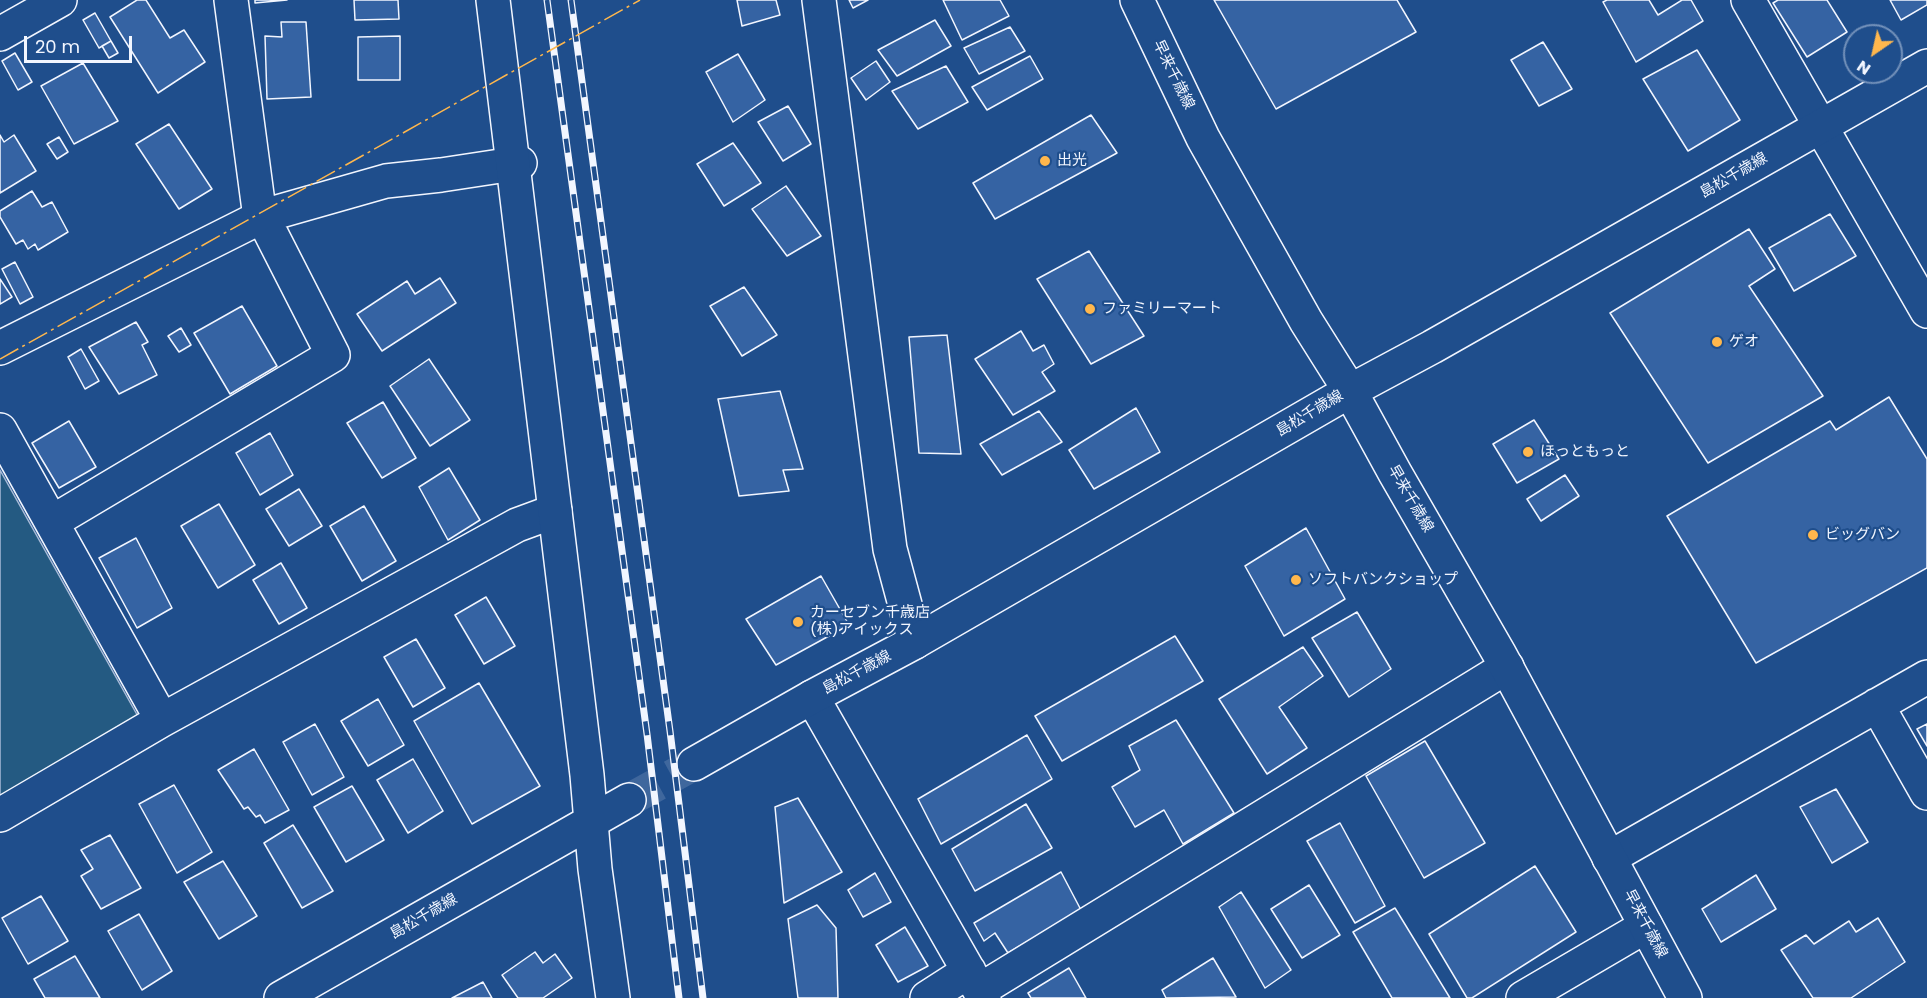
<!DOCTYPE html>
<meta charset="utf-8">
<style>
body{margin:0}
#map{position:relative;width:1927px;height:998px;overflow:hidden;background:#1f4e8c;font-family:Poppins,sans-serif}
canvas{display:block}
.north{position:absolute;left:1843px;top:24px;width:60px;height:60px;box-sizing:border-box;background:#1f4e8c;border:2px solid #7391ba;border-radius:50%;rotate:214deg;font-size:16px;font-weight:700;line-height:24px;text-align:center;color:#f2f6ff}
.north::after{content:'';display:block;margin:auto;width:21px;height:27px;background:#ffb74d;clip-path:polygon(50% 0,100% 100%,50% 72%,0 100%)}
.scale{position:absolute;left:24px;top:36px;width:108px;height:27px;box-sizing:border-box;border:3px solid #f2f6ff;border-top:0;padding-left:8px;font-size:18px;line-height:21px;white-space:nowrap;color:#f2f6ff;-webkit-text-stroke:4px #1f4e8c;paint-order:stroke}
</style>
<div id="map">
<canvas width="1927" height="998"></canvas>
<div class="north">N</div>
<div class="scale">20 m</div>
</div>
<script>
const g = document.querySelector('canvas').getContext('2d');
g.lineJoin = 'round';
function fill(path, color) {
  g.fillStyle = color;
  g.fill(path, 'evenodd');
}
function shape(rows) {
  const path = new Path2D();
  for (const r of rows) {
    path.moveTo(r[0], r[1]);
    for (let i = 2; i < r.length; i += 2) path.lineTo(r[i], r[i + 1]);
  }
  return path;
}
function stroke(path, color, width, dash) {
  g.strokeStyle = color;
  g.lineWidth = width;
  g.lineCap = dash ? 'butt' : 'round';
  g.setLineDash(dash || []);
  g.stroke(path);
}
function drawText(font, color, halo, rows, align = 'center') {
  g.font = font + ' Poppins,"Noto Sans JP",sans-serif';
  g.lineWidth = 4.5;
  g.setLineDash([]);
  g.textBaseline = 'middle';
  g.strokeStyle = halo;
  g.fillStyle = color;
  for (const [text, x, y, turn = 0] of rows) {
    g.save();
    g.translate(x, y);
    g.rotate((+turn || 0) * Math.PI / 180);
    g.textAlign = isNaN(turn) ? turn : align;
    if (halo) g.strokeText(text, 0, 0);
    g.fillText(text, 0, 0);
    g.restore();
  }
}
const green = shape([
 [0,470,140,720,0,804,0,470]
]);
fill(green, '#245a82');
stroke(green, '#a8bbd7', 1.5);
const building = shape([
 [137,0,146,0,170,38,184,30,205,62,158,93,110,17,137,0],
 [255,0,287,0,255,3,255,0],
 [354,0,398,0,399,19,355,20,354,0],
 [737,0,776,0,780,15,742,26,737,0],
 [849,0,868,0,853,8,849,0],
 [943,0,1000,0,1009,16,962,40,943,0],
 [1214,0,1397,0,1416,32,1276,109,1214,0],
 [1607,0,1649,0,1658,15,1682,0,1691,0,1703,21,1636,62,1603,2,1607,0],
 [1778,0,1827,0,1847,32,1807,57,1773,3,1778,0],
 [1890,0,1927,0,1927,5,1901,20,1890,0],
 [95,13,111,41,99,48,83,20,95,13],
 [935,20,951,46,897,76,878,50,935,20],
 [281,22,306,22,311,97,267,99,265,36,282,37,281,22],
 [1010,27,1025,51,979,74,964,48,1010,27],
 [400,36,400,80,358,80,358,37,400,36],
 [111,41,118,53,109,58,102,46,111,41],
 [1543,42,1572,89,1539,106,1511,60,1543,42],
 [1697,50,1740,120,1688,151,1643,79,1697,50],
 [15,53,32,82,18,90,2,61,15,53],
 [738,54,765,100,733,122,706,72,738,54],
 [1030,56,1043,79,987,110,972,87,1030,56],
 [876,61,890,82,866,100,851,78,876,61],
 [83,63,118,121,74,144,41,86,83,63],
 [946,66,968,102,918,129,892,91,946,66],
 [788,106,811,144,783,161,758,122,788,106],
 [1091,115,1117,153,995,219,973,183,1091,115],
 [169,124,212,189,179,209,136,144,169,124],
 [0,135,4,142,14,135,36,171,0,193,0,135],
 [59,137,68,152,57,159,47,144,59,137],
 [733,143,761,183,724,206,697,164,733,143],
 [786,186,821,236,787,256,752,209,786,186],
 [32,191,42,207,52,202,68,232,38,250,35,244,28,249,23,240,16,244,0,217,0,211,32,191],
 [1830,214,1856,256,1794,291,1769,248,1830,214],
 [1749,229,1775,269,1749,286,1823,396,1708,463,1610,313,1749,229],
 [1089,251,1144,336,1091,364,1037,279,1089,251],
 [15,262,33,297,20,304,2,269,15,262],
 [440,278,456,303,382,351,357,314,407,281,415,294,440,278],
 [0,279,12,297,0,304,0,279],
 [744,287,777,335,742,356,710,306,744,287],
 [242,306,277,366,230,394,194,333,242,306],
 [136,322,148,342,142,345,157,375,119,394,89,347,136,322],
 [181,328,191,345,179,352,168,336,181,328],
 [1021,331,1033,351,1044,345,1054,364,1042,372,1055,391,1013,415,975,359,1021,331],
 [947,335,961,454,919,453,909,337,947,335],
 [81,349,99,381,85,389,68,357,81,349],
 [429,359,470,420,430,446,390,386,429,359],
 [780,391,803,469,783,470,789,491,739,496,718,399,780,391],
 [1889,397,1927,459,1927,568,1756,663,1667,516,1830,421,1836,430,1889,397],
 [383,402,416,458,382,478,347,423,383,402],
 [1136,408,1160,452,1094,489,1069,450,1136,408],
 [1039,411,1062,442,1002,475,980,444,1039,411],
 [1534,420,1559,459,1517,483,1493,444,1534,420],
 [69,421,96,467,59,488,32,443,69,421],
 [270,433,293,475,260,495,236,453,270,433],
 [449,468,480,520,448,540,419,487,449,468],
 [1565,475,1579,496,1541,521,1527,499,1565,475],
 [299,489,322,526,289,546,266,509,299,489],
 [219,504,255,565,218,588,181,526,219,504],
 [364,506,396,561,362,581,330,526,364,506],
 [1306,528,1345,599,1284,636,1245,566,1306,528],
 [136,538,172,608,137,628,99,558,136,538],
 [281,563,307,608,279,624,253,580,281,563],
 [821,576,849,625,776,665,746,619,821,576],
 [486,597,515,646,484,664,455,615,486,597],
 [1357,612,1391,669,1349,697,1312,638,1357,612],
 [1175,636,1203,681,1062,761,1035,716,1175,636],
 [416,639,445,688,413,707,384,657,416,639],
 [1303,647,1323,676,1279,707,1307,748,1267,774,1219,699,1303,647],
 [479,683,540,786,472,824,414,721,479,683],
 [378,699,404,745,368,766,341,721,378,699],
 [1176,720,1234,813,1183,844,1164,810,1135,827,1112,787,1140,770,1129,746,1176,720],
 [315,724,344,777,312,795,283,742,315,724],
 [1927,724,1927,746,1917,729,1927,724],
 [1027,735,1052,779,941,844,918,799,1027,735],
 [1425,741,1485,843,1424,878,1366,776,1425,741],
 [254,749,289,810,265,823,260,815,256,817,248,807,244,809,218,770,254,749],
 [413,759,443,811,408,833,377,780,413,759],
 [174,785,212,852,177,873,139,804,174,785],
 [352,786,384,840,346,862,314,807,352,786],
 [1836,789,1868,842,1832,863,1800,807,1836,789],
 [798,798,842,872,784,903,775,807,798,798],
 [1026,804,1052,848,975,891,952,849,1026,804],
 [1340,823,1385,906,1355,923,1307,841,1340,823],
 [293,825,333,891,302,908,264,843,293,825],
 [110,835,141,888,101,909,81,876,93,869,81,850,110,835],
 [223,861,257,916,219,939,184,882,223,861],
 [1535,866,1576,932,1472,998,1467,998,1429,934,1535,866],
 [1061,872,1081,910,1008,953,995,933,984,941,974,923,1061,872],
 [875,873,891,902,863,917,848,890,875,873],
 [1756,875,1776,909,1721,942,1702,909,1756,875],
 [1309,885,1340,935,1302,958,1271,909,1309,885],
 [1241,892,1291,970,1265,988,1219,907,1241,892],
 [41,896,68,941,28,964,2,918,41,896],
 [817,905,836,928,838,998,798,998,788,919,817,905],
 [1395,908,1450,998,1392,998,1353,932,1395,908],
 [139,914,172,971,142,990,108,931,139,914],
 [1878,918,1905,962,1851,998,1813,998,1781,950,1806,935,1814,944,1849,921,1856,932,1878,918],
 [905,927,928,966,898,982,876,945,905,927],
 [535,952,543,963,555,954,572,978,543,998,518,998,502,975,535,952],
 [75,956,100,998,45,998,34,979,75,956],
 [1213,958,1236,997,1166,998,1162,990,1213,958],
 [1069,968,1086,998,1031,998,1028,993,1069,968],
 [483,982,492,998,452,998,483,982]
]);
fill(building, '#3563a3');
stroke(building, '#f2f6ff', 1.5);
stroke(shape([
 [629,800,694,764]
]), '#3f679d', 33, [33, 16]);
const street = shape([
 [819,0,890,549,915,642],
 [1748,0,1927,311],
 [0,34,60,0],
 [0,348,263,216,386,181,441,175,520,163],
 [0,430,162,720],
 [52,522,333,355,259,210,231,0],
 [812,697,984,998],
 [1877,705,1927,793],
 [0,815,162,720,517,525,555,511],
 [1609,858,1927,677],
 [980,990,1507,667],
 [927,998,969,971],
 [1523,998,1646,926]
]);
const secondary = shape([
 [493,0,587,775,595,869,613,998],
 [1137,0,1203,138,1306,321,1350,391,1395,473,1500,655,1685,998],
 [694,764,812,697,915,642,1350,391,1432,347,1927,66],
 [281,998,629,800]
]);
stroke(street, '#f2f6ff', 36);
stroke(secondary, '#f2f6ff', 36);
stroke(street, '#1f4e8c', 33);
stroke(secondary, '#1f4e8c', 33);
const rail = shape([
 [547,0,647,734,679,998],
 [571,0,670,731,703,998]
]);
stroke(rail, '#f2f6ff', 7);
stroke(rail, '#1f4e8c', 4.5, [14]);
stroke(shape([
 [0,359,640,0]
]), '#ffb74d', 1.5, [21, 4.5, 3, 4.5]);
for (const [x, y, r, color] of [
 [1045,161,6,"#ffb74d"],
 [1090,309,6,"#ffb74d"],
 [1717,342,6,"#ffb74d"],
 [1528,452,6,"#ffb74d"],
 [1813,535,6,"#ffb74d"],
 [1296,580,6,"#ffb74d"],
 [798,622,6,"#ffb74d"]
]) {
  const dot = new Path2D();
  dot.arc(x, y, r, 0, 2 * Math.PI);
  g.fillStyle = color;
  g.fill(dot);
  stroke(dot, '#1f4e8c', 2);
}
drawText('15px', '#f2f6ff', '#1f4e8c', [
 ["早来千歳線",1173,75,64],
 ["島松千歳線",1734,176,-30],
 ["島松千歳線",1310,414,-31],
 ["早来千歳線",1410,499,60],
 ["島松千歳線",857,673,-28],
 ["島松千歳線",424,917,-30],
 ["早来千歳線",1645,924,62]
]);
drawText('15px', '#f2f6ff', '#1f4e8c', [
 ["出光",1057,161],
 ["ファミリーマート",1102,309],
 ["ゲオ",1729,342],
 ["ほっともっと",1540,452],
 ["ビッグバン",1825,535],
 ["ソフトバンクショップ",1308,580],
 ["カーセブン千歳店",810,613],
 ["(株)アイックス",810,630]
], 'left');
</script>
